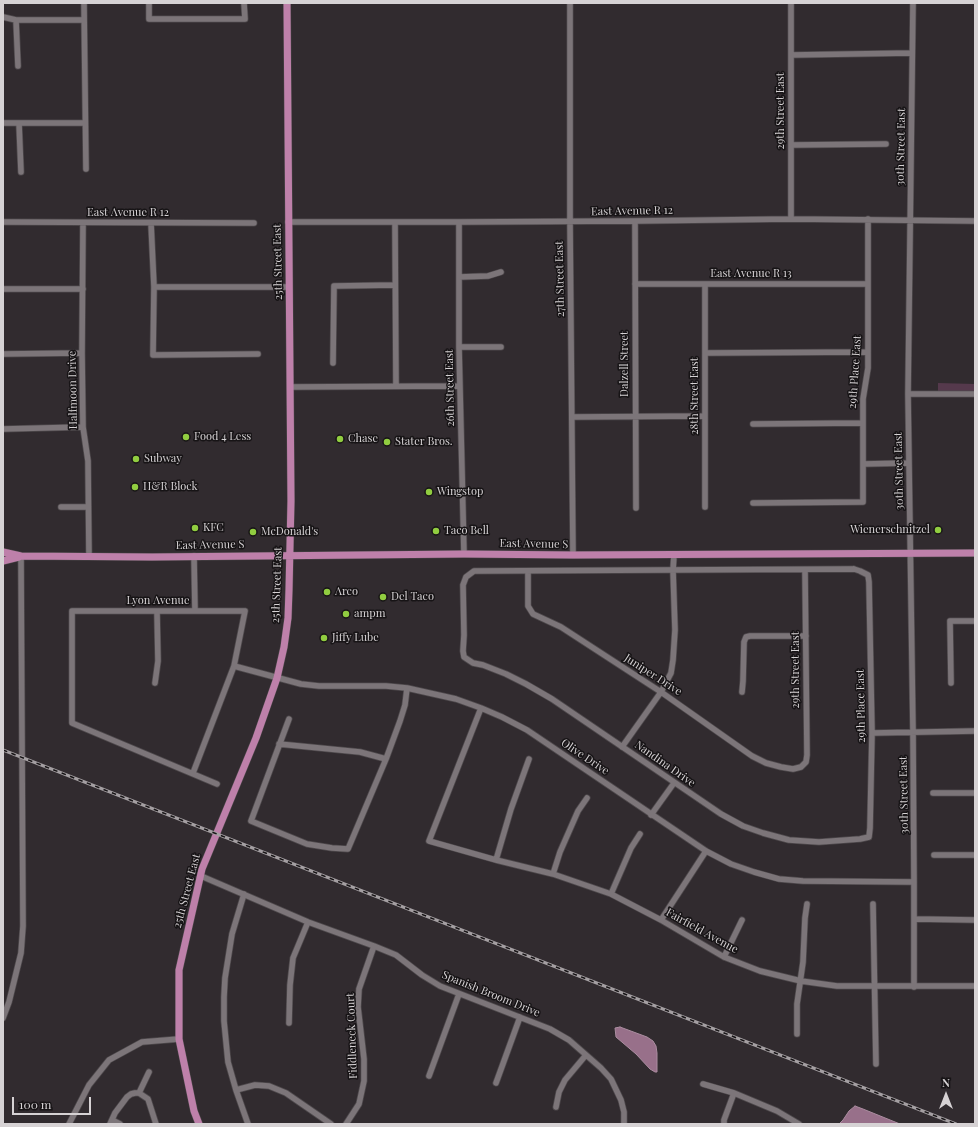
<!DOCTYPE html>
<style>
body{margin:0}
#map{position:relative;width:978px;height:1127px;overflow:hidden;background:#312b2f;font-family:"Playfair Display",serif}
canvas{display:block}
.frame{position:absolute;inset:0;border:4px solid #d6d2d4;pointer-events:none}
.north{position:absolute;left:926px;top:1075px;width:40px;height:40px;-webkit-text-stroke:3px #171416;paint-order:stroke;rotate:0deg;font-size:11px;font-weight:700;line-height:16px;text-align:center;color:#d6d2d4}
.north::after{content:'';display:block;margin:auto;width:14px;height:18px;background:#d6d2d4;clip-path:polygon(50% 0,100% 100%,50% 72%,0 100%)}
.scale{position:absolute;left:12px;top:1097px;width:79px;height:18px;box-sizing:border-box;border:2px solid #d6d2d4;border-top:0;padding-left:5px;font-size:12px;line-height:14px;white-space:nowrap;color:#d6d2d4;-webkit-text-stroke:3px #171416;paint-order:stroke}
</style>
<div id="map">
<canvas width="978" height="1127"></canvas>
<div class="frame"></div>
<div class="north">N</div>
<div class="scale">100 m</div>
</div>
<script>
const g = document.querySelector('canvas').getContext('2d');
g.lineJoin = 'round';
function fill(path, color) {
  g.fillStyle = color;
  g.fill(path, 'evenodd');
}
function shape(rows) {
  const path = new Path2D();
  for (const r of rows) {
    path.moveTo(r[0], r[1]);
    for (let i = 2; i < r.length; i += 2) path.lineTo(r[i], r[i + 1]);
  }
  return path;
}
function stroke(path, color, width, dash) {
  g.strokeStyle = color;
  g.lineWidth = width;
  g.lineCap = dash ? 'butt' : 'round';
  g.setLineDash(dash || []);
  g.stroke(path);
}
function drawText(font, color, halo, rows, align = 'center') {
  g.font = font + ' "Playfair Display",serif';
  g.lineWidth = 3;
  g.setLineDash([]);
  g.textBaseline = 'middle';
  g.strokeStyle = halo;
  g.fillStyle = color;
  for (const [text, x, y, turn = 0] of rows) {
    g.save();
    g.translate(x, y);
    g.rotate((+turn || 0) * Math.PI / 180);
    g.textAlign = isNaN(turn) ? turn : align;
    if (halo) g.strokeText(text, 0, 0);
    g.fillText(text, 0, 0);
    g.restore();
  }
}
fill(shape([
 [938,383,975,384,975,391,938,391]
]), '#55394c');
const water = shape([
 [620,1027,647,1037,653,1041,656,1046,657,1053,657,1072,655,1072,650,1069,636,1054,616,1037,615,1028,620,1027],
 [855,1106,863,1109,900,1124,839,1124,843,1120,849,1111,855,1106]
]);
fill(water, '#98708a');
stroke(water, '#ab8da0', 1);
const minor = shape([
 [84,3,86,169],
 [149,3,149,19,245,19,244,3],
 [570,3,570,222,573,555],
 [913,3,908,394,913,732,914,882,914,987],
 [3,17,16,20,84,20],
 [16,20,18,66],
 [791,55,912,53],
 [3,123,85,123],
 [19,123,21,172],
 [791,145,886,144],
 [791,219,791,3],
 [635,221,636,508],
 [3,222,254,223],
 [288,222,459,222,635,221,791,219,975,221],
 [459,222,459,347,464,554],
 [83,223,82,353,83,427,88,461,89,556],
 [151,223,154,287,153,355,258,354],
 [395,223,396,386],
 [459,277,488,276,501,272],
 [635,284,868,284],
 [705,285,705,507],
 [154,287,289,287],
 [3,289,83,289],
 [459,347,501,347],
 [705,353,868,352],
 [3,354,82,353],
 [333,363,334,286,395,285],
 [290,387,459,386],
 [908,394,975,394],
 [572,417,705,416],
 [753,424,862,423],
 [3,429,83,427],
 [863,464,909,463],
 [753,503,863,502,863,399,868,368,868,219],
 [61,507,88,507],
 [194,556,195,611],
 [854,569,860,571,868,575,869,582,872,733,870,828,869,837,860,839,819,842,789,840,763,833,743,826,721,814,552,699,526,684,506,674,483,665,473,663,464,657,463,651,464,635,463,585,466,577,474,571,854,569],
 [528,571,528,606,533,614,561,627,661,692,752,756,766,763,781,767,793,769,801,767,806,762,807,755,805,570],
 [234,666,301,684,319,686,386,686,407,688,456,699,481,708,502,717,527,730,706,851,731,864,754,872,779,879,803,881,914,882],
 [155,683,158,661,157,612],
 [951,683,950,621,975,621],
 [742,692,743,681,744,642,746,637,750,636,806,636],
 [481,708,429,841,496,860,553,874,611,894,661,920,724,957,760,971,801,981,837,986,975,986],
 [289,719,251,821,307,844,332,848,348,849,386,759,400,721,405,705,407,688],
 [872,733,975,731],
 [279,744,360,752,386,759],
 [622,747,661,692,671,673,673,660,675,630,673,570,674,555],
 [193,773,234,666,245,611,72,611,72,723,217,784],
 [933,793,975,793],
 [651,815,674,783],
 [934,855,975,855],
 [496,860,511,809,529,759],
 [553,874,560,852,578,811,587,798],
 [201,876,308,922,374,946,396,955,422,975,440,986,550,1029,569,1040,601,1068,611,1079,621,1100,624,1112,624,1124],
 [244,894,232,934,225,978,224,997,224,1021,228,1062,236,1090,248,1124],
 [611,894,631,848,640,834],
 [873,904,876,1064],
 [914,919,975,920],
 [661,920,706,851],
 [724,957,742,920],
 [3,1018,9,1002,21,953,23,926,21,556],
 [289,1023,290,985,293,958,308,922],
 [797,1034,797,1004,803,962,805,918,807,904],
 [429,1076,459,994],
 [496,1083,520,1017],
 [703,1084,734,1093,777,1111,799,1124],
 [236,1090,255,1085,269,1086,286,1093,331,1124],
 [139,1093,149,1072],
 [556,1107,559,1092,565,1080,586,1055],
 [112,1120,120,1124],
 [69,1124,89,1085,109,1060,142,1042,179,1039],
 [110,1124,115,1113,127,1097,131,1094,135,1093,139,1093,148,1099,156,1124],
 [346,1124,359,1104,364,1081,364,1059,358,1007,359,989,374,946],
 [724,1124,724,1120,734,1093]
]);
const major = shape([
 [3,552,21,556,152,557,464,554,573,555,975,553],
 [3,561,19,557],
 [199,1124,194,1111,179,1039,179,970,202,869,256,738,277,678,284,647,288,618,289,590,291,501,287,3]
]);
stroke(minor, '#4e494c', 7);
stroke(major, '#4e494c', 8);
stroke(minor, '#7c7579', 5.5);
stroke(major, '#be80aa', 7);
const rail = shape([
 [3,750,956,1124]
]);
stroke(rail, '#a49fa2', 3);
stroke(rail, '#171416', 1.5, [4.5]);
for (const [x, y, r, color] of [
 [186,437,4,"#91cd40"],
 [340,439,4,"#91cd40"],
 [387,442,4,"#91cd40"],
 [136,459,4,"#91cd40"],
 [135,487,4,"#91cd40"],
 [429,492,4,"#91cd40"],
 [195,528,4,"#91cd40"],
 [938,530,4,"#91cd40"],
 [436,531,4,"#91cd40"],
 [253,532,4,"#91cd40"],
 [327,592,4,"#91cd40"],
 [383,597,4,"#91cd40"],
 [346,614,4,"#91cd40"],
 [324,638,4,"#91cd40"]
]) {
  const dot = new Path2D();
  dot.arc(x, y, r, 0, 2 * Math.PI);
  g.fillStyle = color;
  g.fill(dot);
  stroke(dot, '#171416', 1.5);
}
drawText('11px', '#d6d2d4', '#171416', [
 ["29th Street East",781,111,-90],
 ["30th Street East",901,147,-89],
 ["East Avenue R 12",632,211,-1],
 ["East Avenue R 12",128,213],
 ["25th Street East",278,262,-91],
 ["East Avenue R 13",751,274],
 ["27th Street East",560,279,-91],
 ["Dalzell Street",625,364,-90],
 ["29th Place East",855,372,-86],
 ["26th Street East",450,388,-91],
 ["Halfmoon Drive",73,390,-91],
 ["28th Street East",695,396,-90],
 ["30th Street East",899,471,-91],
 ["East Avenue S",534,544,1],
 ["East Avenue S",210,545,-1],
 ["25th Street East",277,585,-88],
 ["Lyon Avenue",158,601],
 ["29th Street East",796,670,-90],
 ["Juniper Drive",653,675,33],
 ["29th Place East",861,706,-91],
 ["Olive Drive",585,757,34],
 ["Nandina Drive",665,764,35],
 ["30th Street East",904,795,-91],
 ["25th Street East",187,891,-75],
 ["Fairfield Avenue",702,931,29],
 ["Spanish Broom Drive",491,994,22],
 ["Fiddleneck Court",352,1036,-92]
]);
drawText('11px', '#d6d2d4', '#171416', [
 ["Food 4 Less",194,437],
 ["Chase",348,439],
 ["Stater Bros.",395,442],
 ["Subway",144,459],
 ["H&R Block",143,487],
 ["Wingstop",437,492],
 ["KFC",203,528],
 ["Wienerschnitzel",930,530,"right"],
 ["Taco Bell",444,531],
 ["McDonald's",261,532],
 ["Arco",335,592],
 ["Del Taco",391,597],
 ["ampm",354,614],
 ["Jiffy Lube",332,638]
], 'left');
</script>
